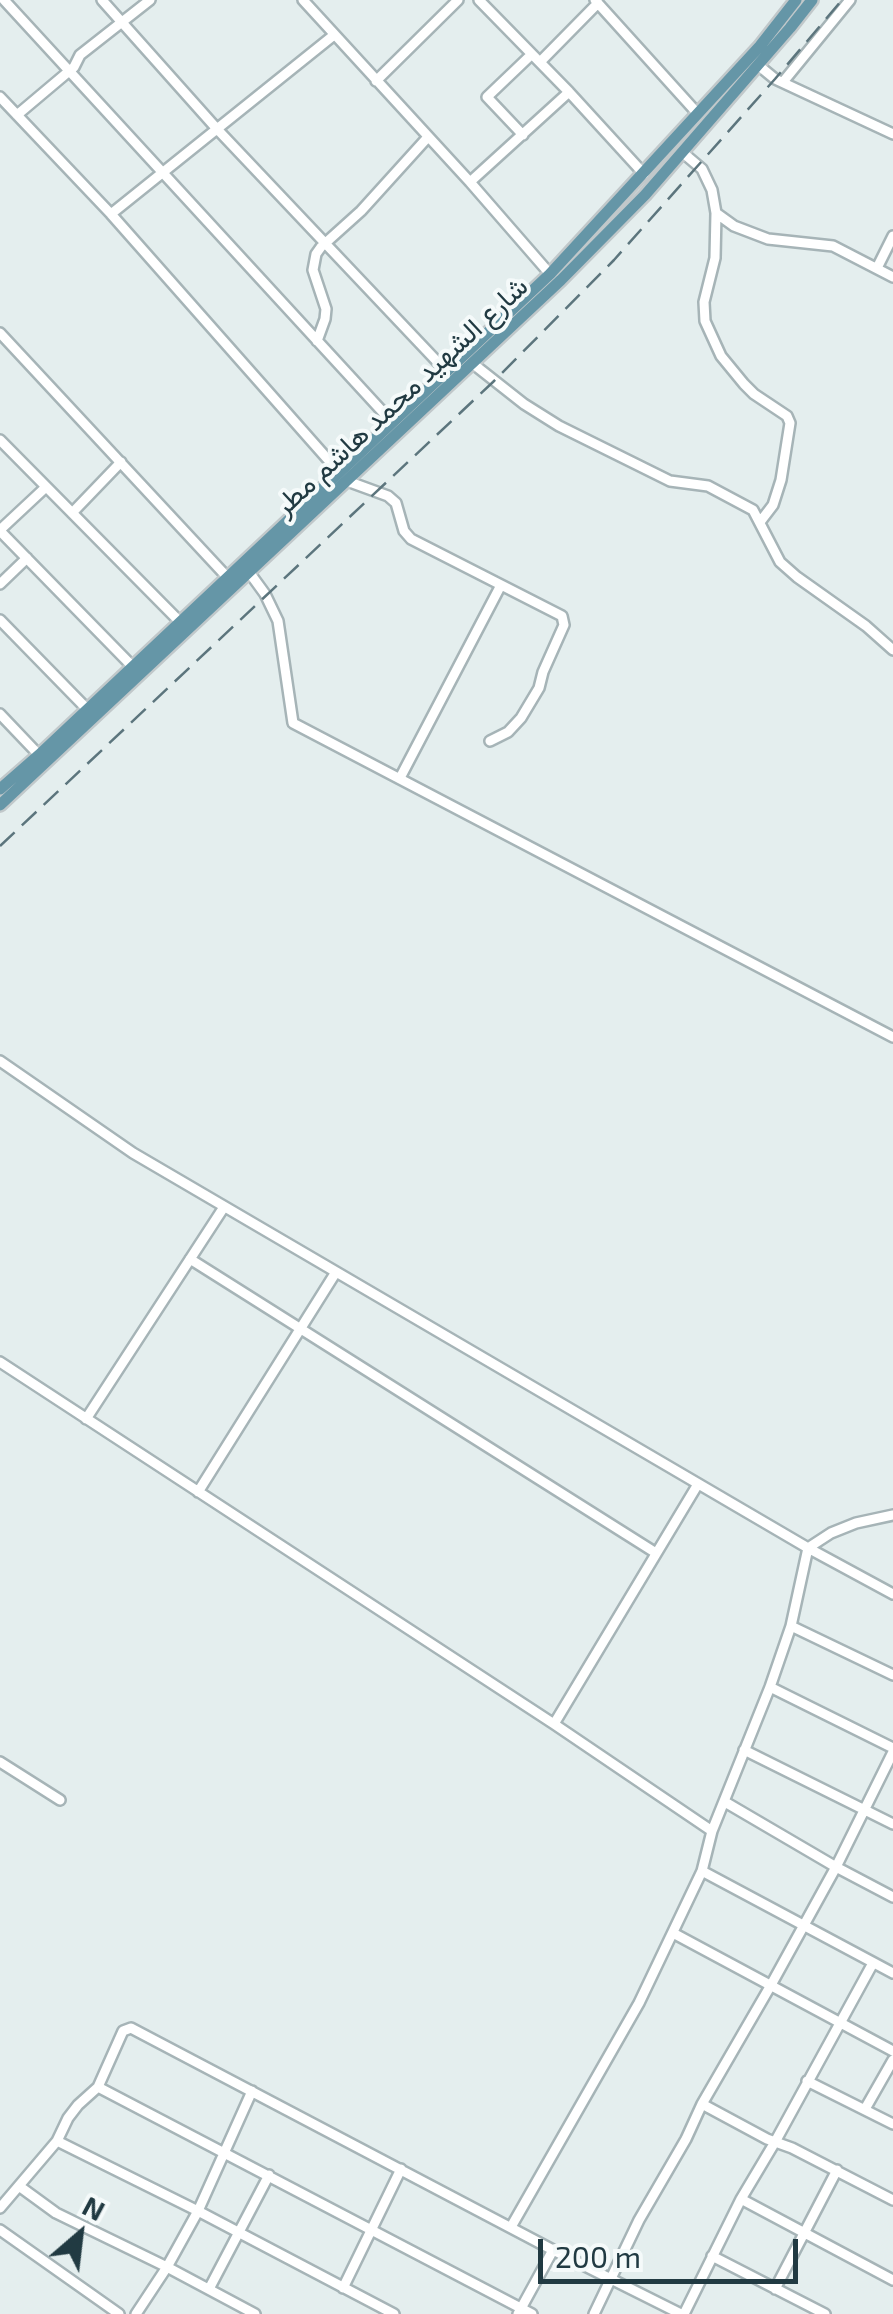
<!DOCTYPE html>
<meta charset="utf-8">
<style>
body{margin:0}
#map{position:relative;width:893px;height:2314px;overflow:hidden;background:#e4eeee;font-family:"Exo 2",sans-serif}
canvas{display:block}
.north{position:absolute;left:30px;top:2184px;width:100px;height:100px;-webkit-text-stroke:8px #f5fafa;paint-order:stroke;rotate:28deg;font-size:28px;font-weight:700;line-height:40px;text-align:center;color:#213a42}
.north::after{content:'';display:block;margin:auto;width:35px;height:45px;background:#213a42;clip-path:polygon(50% 0,100% 100%,50% 72%,0 100%)}
.scale{position:absolute;left:538px;top:2239px;width:260px;height:45px;box-sizing:border-box;border:5px solid #213a42;border-top:0;padding-left:12px;font-size:30px;line-height:35px;white-space:nowrap;color:#213a42;-webkit-text-stroke:8px #f5fafa;paint-order:stroke}
</style>
<div id="map">
<canvas width="893" height="2314"></canvas>
<div class="north">N</div>
<div class="scale">200 m</div>
</div>
<script>
const g = document.querySelector('canvas').getContext('2d');
g.lineJoin = 'round';
function shape(rows) {
  const path = new Path2D();
  for (const r of rows) {
    path.moveTo(r[0], r[1]);
    for (let i = 2; i < r.length; i += 2) path.lineTo(r[i], r[i + 1]);
  }
  return path;
}
function stroke(path, color, width, dash) {
  g.strokeStyle = color;
  g.lineWidth = width;
  g.lineCap = dash ? 'butt' : 'round';
  g.setLineDash(dash || []);
  g.stroke(path);
}
function drawText(font, color, halo, rows, align = 'center') {
  g.font = font + ' "Exo 2",Vazirmatn,sans-serif';
  g.lineWidth = 8;
  g.setLineDash([]);
  g.textBaseline = 'middle';
  g.strokeStyle = halo;
  g.fillStyle = color;
  for (const [text, x, y, turn = 0] of rows) {
    g.save();
    g.translate(x, y);
    g.rotate((+turn || 0) * Math.PI / 180);
    g.textAlign = isNaN(turn) ? turn : align;
    if (halo) g.strokeText(text, 0, 0);
    g.fillText(text, 0, 0);
    g.restore();
  }
}
const minor = shape([
 [4,0,392,422],
 [102,0,217,129,447,372],
 [303,0,470,182,550,274],
 [479,0,569,92,644,174],
 [595,0,698,114],
 [540,62,598,3],
 [758,65,775,79,893,134],
 [376,81,458,0],
 [783,82,850,0],
 [0,97,111,214,339,472],
 [17,115,74,67,80,55,150,0],
 [523,135,487,97,532,54],
 [682,152,702,169,712,190,716,213,715,258,704,302,705,321,721,356,744,384,754,394,787,416,790,423,781,480,773,505,760,522],
 [470,182,569,92],
 [716,213,734,226,768,239,833,246,893,277],
 [111,214,334,35],
 [877,268,893,236],
 [0,333,228,578],
 [317,341,325,319,326,309,313,270,316,254,321,247,361,211,428,137],
 [472,363,524,404,559,426,670,481,708,486,753,510,780,562,797,577,866,626,893,650],
 [0,440,184,626],
 [347,481,388,496,396,503,404,531,411,539,562,616,564,625,543,672,539,688,521,718,508,732,490,741],
 [72,513,121,462],
 [0,530,46,487],
 [0,531,133,667],
 [249,572,265,594,278,621,293,723,893,1037],
 [0,584,27,558],
 [0,620,87,709],
 [0,714,39,755],
 [400,778,501,585],
 [0,1061,133,1153,808,1548,893,1594],
 [190,1259,656,1553],
 [0,1362,554,1724,712,1831],
 [86,1419,224,1207],
 [198,1492,336,1272],
 [791,1626,893,1675],
 [770,1687,893,1748],
 [554,1724,698,1484],
 [744,1750,893,1824],
 [0,1762,60,1800],
 [725,1802,836,1867,893,1897],
 [702,1871,893,1973],
 [673,1933,893,2051],
 [807,2081,893,2124],
 [98,2087,532,2314],
 [702,2104,771,1985,836,1867,893,1752],
 [865,2109,893,2060],
 [57,2141,198,2211,394,2314],
 [19,2186,56,2213,167,2267,255,2314],
 [741,2199,893,2280],
 [0,2208,57,2141,68,2118,78,2105,98,2087,123,2031,131,2028,553,2250],
 [511,2227,639,2003,702,1871,712,1831,770,1687,791,1626,808,1548,831,1533,856,1523,893,1515],
 [0,2230,119,2314],
 [712,2256,825,2314],
 [343,2288,401,2169],
 [209,2289,269,2175],
 [775,2289,837,2170],
 [136,2314,167,2267,198,2211,252,2091],
 [518,2314,553,2250,681,2314],
 [594,2314,639,2220,686,2139,702,2104,767,2139,792,2148,893,2200],
 [684,2314,741,2199,775,2142,873,1963]
]);
const major = shape([
 [0,789,39,755,550,274,760,46,796,0],
 [0,805,561,280,645,195,790,28,812,0]
]);
stroke(minor, '#a6b4b7', 14);
stroke(major, '#c1c8ca', 16);
stroke(minor, '#fff', 9);
stroke(major, '#6596a7', 11);
stroke(shape([
 [0,846,493,382,614,260,775,79,842,0]
]), '#5c757d', 2.5, [20, 10]);
drawText('28px', '#213a42', '#f5fafa', [
 ["شارع الشهيد محمد هاشم مطر",401,396,-43]
]);
</script>
